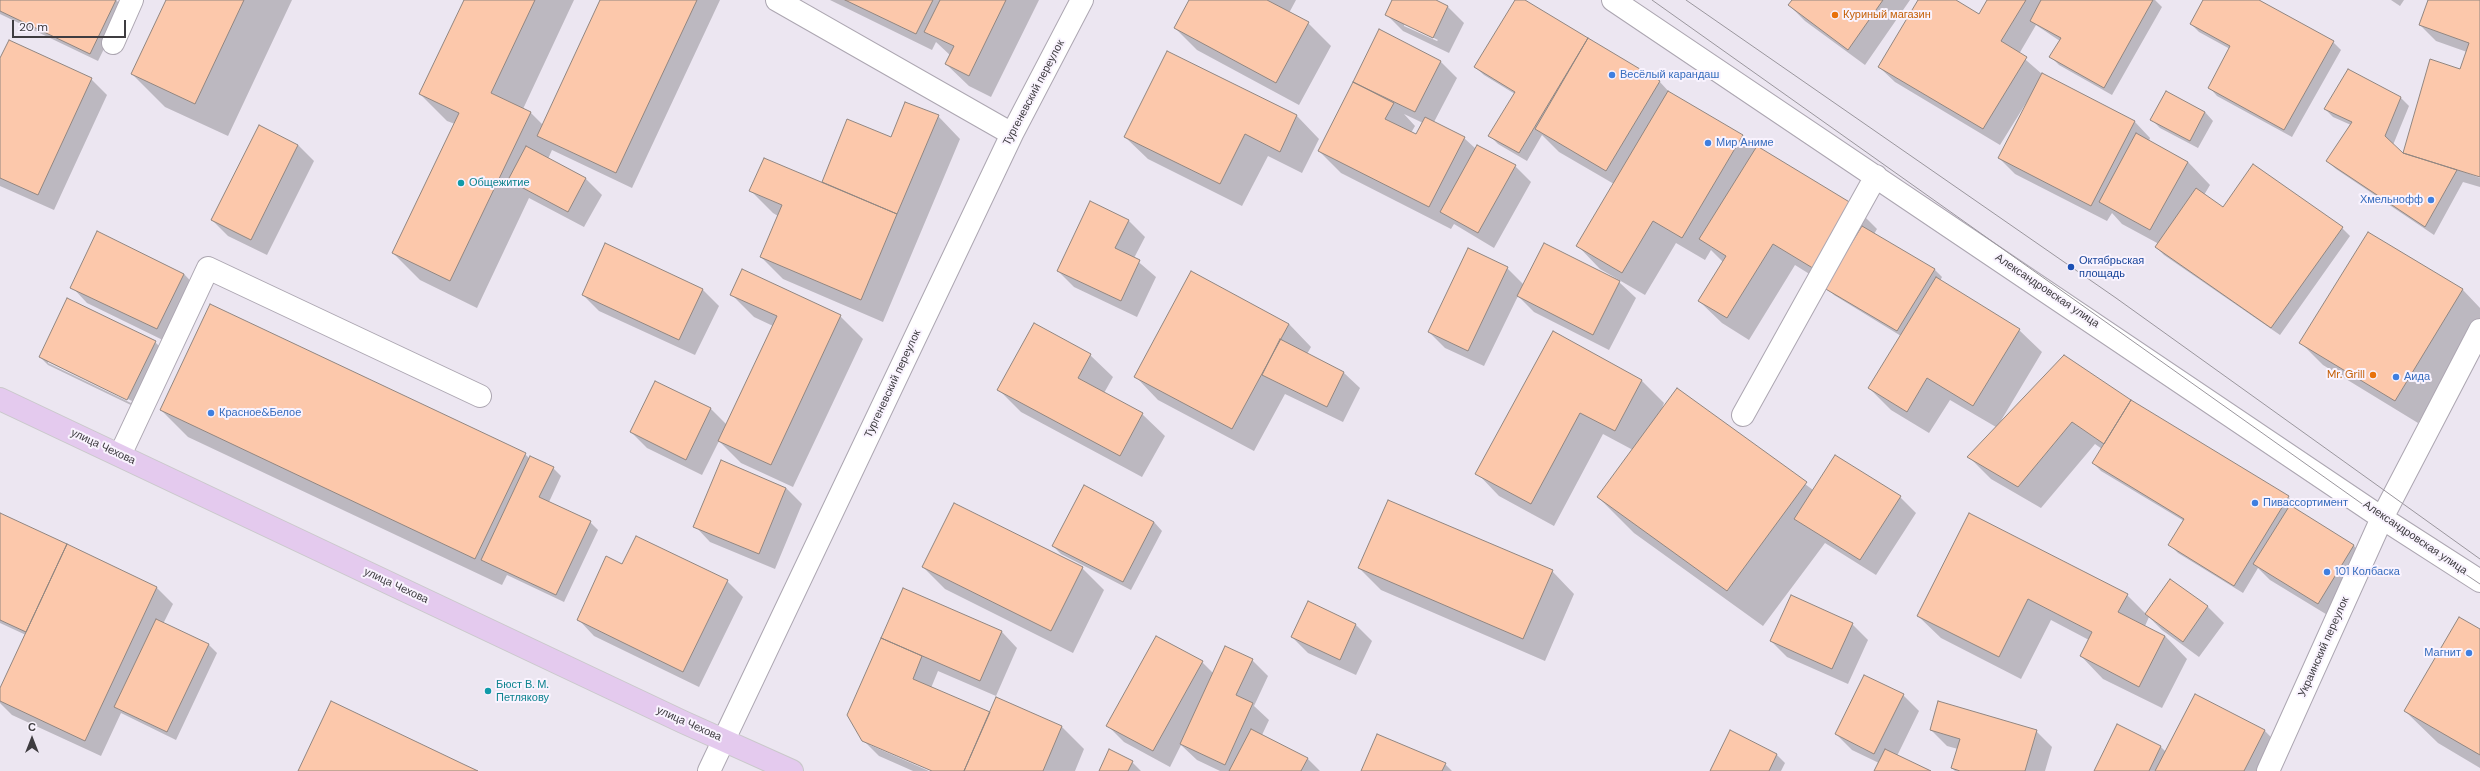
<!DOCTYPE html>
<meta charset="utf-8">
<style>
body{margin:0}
#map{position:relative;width:2480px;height:771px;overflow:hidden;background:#ece6f1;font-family:"DM Sans",sans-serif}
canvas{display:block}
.north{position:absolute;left:12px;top:719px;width:40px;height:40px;-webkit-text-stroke:3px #f9f3fe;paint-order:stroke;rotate:0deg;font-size:11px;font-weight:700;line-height:16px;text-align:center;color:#3e3c40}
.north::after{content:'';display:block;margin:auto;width:14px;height:18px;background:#3e3c40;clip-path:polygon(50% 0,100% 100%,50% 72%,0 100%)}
.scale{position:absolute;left:12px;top:20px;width:114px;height:18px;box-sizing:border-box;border:2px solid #3e3c40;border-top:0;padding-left:5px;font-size:12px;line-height:14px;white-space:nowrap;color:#3e3c40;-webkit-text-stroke:3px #f9f3fe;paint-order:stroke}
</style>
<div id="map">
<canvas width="2480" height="771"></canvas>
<div class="north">С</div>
<div class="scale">20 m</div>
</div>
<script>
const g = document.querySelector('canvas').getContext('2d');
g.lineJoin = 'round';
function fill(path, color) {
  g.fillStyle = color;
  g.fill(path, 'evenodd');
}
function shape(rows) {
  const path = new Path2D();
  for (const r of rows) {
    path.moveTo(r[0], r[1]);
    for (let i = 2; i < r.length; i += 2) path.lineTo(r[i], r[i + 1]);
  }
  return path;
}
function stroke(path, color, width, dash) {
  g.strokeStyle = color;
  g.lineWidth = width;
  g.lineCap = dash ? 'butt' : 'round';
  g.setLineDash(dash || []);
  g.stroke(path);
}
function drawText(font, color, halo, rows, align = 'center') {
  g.font = font + ' "DM Sans",sans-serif';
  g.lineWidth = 4;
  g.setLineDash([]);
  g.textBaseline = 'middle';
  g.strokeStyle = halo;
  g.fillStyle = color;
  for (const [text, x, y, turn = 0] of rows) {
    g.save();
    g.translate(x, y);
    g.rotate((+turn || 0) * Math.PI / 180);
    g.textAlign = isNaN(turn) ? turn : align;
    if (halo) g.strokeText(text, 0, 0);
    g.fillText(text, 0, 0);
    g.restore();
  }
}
fill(shape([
 [0,0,116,0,124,8,98,61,0,14],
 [167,0,292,0,228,136,165,107,132,74],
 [465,0,574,0,523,109,530,112,543,125,602,0,720,0,632,188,552,150,548,159,586,179,602,195,584,227,529,198,477,308,420,280,393,253,455,124,447,121,420,94],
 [830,0,1039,0,991,97,969,86,946,64,951,56,936,42,932,50],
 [1190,0,1296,0,1289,13,1308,23,1331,46,1299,105,1197,50,1175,28],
 [1394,0,1433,0,1448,7,1464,23,1449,53,1403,31,1387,15],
 [1404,23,1438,40,1437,41,1404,26],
 [1516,0,1523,0,1659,81,1671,94,1743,136,1756,149,1855,207,1877,229,1874,234,1934,269,1942,277,1940,281,2019,330,2042,352,1999,424,2130,401,2288,497,2297,505,2294,509,2354,546,2369,562,2334,619,2270,580,2258,568,2243,593,2178,553,2170,545,2184,521,2101,471,2093,463,2102,449,2095,444,2041,508,1991,479,1968,456,1996,427,1950,400,1929,433,1891,410,1869,388,1901,336,1834,295,1826,287,1827,285,1795,265,1749,340,1722,323,1699,301,1723,262,1711,250,1705,260,1676,243,1645,295,1600,269,1578,246,1614,184,1559,152,1542,135,1527,161,1498,144,1490,136,1515,94,1484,75,1475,67],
 [1793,0,1910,0,1865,65,1805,21,1789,5],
 [1919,0,1954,0,1979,15,1988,0,2155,0,2162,7,2112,95,2059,65,2051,57,2060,41,2036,25,2019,54,2042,74,2135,122,2150,138,2149,141,2188,162,2210,185,2204,195,2223,208,2342,228,2350,236,2280,335,2164,255,2156,247,2159,244,2122,224,2112,213,2107,221,2015,174,1999,158,2036,87,2000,145,1895,82,1879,67],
 [2204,0,2257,0,2333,42,2341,50,2292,137,2217,96,2209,87,2230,49,2199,32,2191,24],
 [2391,0,2404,0,2400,6],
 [2429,0,2480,0,2480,176,2454,168,2480,178,2480,187,2463,182,2434,235,2336,169,2327,161,2351,125,2333,117,2325,109,2401,98,2409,106,2393,145,2403,155,2431,60,2460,71,2467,52,2436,41,2420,25],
 [1379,31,1441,62,1457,78,1434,122,1464,138,1476,149,1515,166,1531,182,1494,248,1454,224,1451,229,1341,173,1319,151],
 [1404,114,1423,123,1416,136,1411,133,1415,126],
 [1168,52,1297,116,1319,139,1302,173,1268,156,1242,206,1148,159,1125,137],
 [0,61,91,79,107,95,54,210,0,186],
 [2167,92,2205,112,2213,121,2198,148,2160,128,2152,120],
 [938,116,960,139,883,322,783,279,761,257,778,216,773,213,751,191,822,183,848,121,892,138],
 [259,126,298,145,314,161,267,255,228,236,212,220],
 [1090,202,1129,221,1145,237,1134,258,1156,277,1137,317,1074,287,1058,271],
 [2368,233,2463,290,2480,308,2480,321,2418,423,2323,365,2301,343],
 [606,245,703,290,719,306,695,355,599,311,583,295],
 [1507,268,1524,285,1619,282,1636,298,1609,350,1534,312,1518,296,1484,366,1445,348,1429,332],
 [184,274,199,290,173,345,87,303,72,287],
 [731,294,840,316,863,339,793,487,741,463,719,441,702,475,647,448,631,432,655,382,711,409,727,425,773,326,754,317],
 [1289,324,1311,347,1307,354,1344,373,1360,388,1343,422,1285,394,1254,451,1158,400,1136,377],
 [1553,333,1642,381,1664,403,1661,411,1678,389,1813,490,1900,497,1916,513,1876,575,1825,543,1763,626,1634,533,1598,497,1633,450,1603,434,1554,526,1499,496,1477,473],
 [155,342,163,350,135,407,48,365,40,357],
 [48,361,132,401,131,403,48,363],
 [1090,355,1113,377,1104,393,1142,414,1165,436,1142,477,1021,412,999,390],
 [161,410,525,454,530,459,553,468,561,476,549,502,590,522,598,530,564,602,507,575,502,585,188,437],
 [722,462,786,488,802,504,775,569,710,542,695,526],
 [0,514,157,588,173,604,163,624,209,645,217,653,176,740,121,713,101,756,12,715,0,703,0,690,26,635,0,623],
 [1970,515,2127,595,2146,614,2170,581,2208,607,2224,623,2199,657,2162,630,2149,617,2145,626,2165,636,2187,659,2162,708,2103,679,2081,656,2089,640,2051,620,2021,679,1941,638,1918,616],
 [1154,522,1162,531,1131,590,1061,554,1053,546],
 [623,565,727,581,743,597,699,687,594,636,579,620],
 [923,567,1082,568,1104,590,1073,653,945,589],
 [1359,568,1552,571,1574,594,1545,661,1381,590],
 [903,589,1002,632,1017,648,996,696,938,671,931,688,989,713,997,698,1062,727,1084,749,1075,771,934,771,870,743,870,745,929,771,913,771,879,756,863,740,848,715],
 [1308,603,1356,625,1372,641,1356,675,1308,653,1292,637],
 [1852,624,1868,640,1848,684,1787,657,1771,641],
 [2480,630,2480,768,2438,743,2405,711],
 [1252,660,1268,676,1254,706,1269,720,1262,735,1307,758,1320,771,1220,771,1197,760,1181,745,1170,767,1124,742,1108,726,1202,662,1214,674],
 [1865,676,1903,695,1919,711,1897,756,1928,771,1875,771,1879,763,1852,750,1836,734],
 [2196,695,2265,731,2287,754,2278,771,2095,771,2160,746,2166,752],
 [1931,730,2036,731,2052,747,2045,771,1955,771,1952,768,1958,749,1947,746],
 [1731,732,1777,755,1785,763,1781,771,1711,771],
 [1132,762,1141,771,1100,771],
 [1445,764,1452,771,1362,771]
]), '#0003');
const building = shape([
 [0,0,116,0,90,54,0,11,0,0],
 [166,0,244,0,195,104,131,74,166,0],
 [464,0,535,0,491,93,531,112,450,281,392,253,459,113,419,94,464,0],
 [600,0,697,0,616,173,537,136,600,0],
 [845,0,933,0,916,34,845,0],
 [940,0,1006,0,969,76,945,64,954,46,924,32,940,0],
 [1189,0,1267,0,1309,22,1276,83,1174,28,1189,0],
 [1392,0,1436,0,1448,6,1433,38,1385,15,1392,0],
 [1515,0,1525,0,1588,38,1519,153,1488,136,1515,92,1474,67,1515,0],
 [1792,0,1883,0,1848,50,1788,5,1792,0],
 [1918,0,1956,0,1979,14,1987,0,2026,0,2001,41,2027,57,1983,129,1878,67,1918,0],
 [2041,0,2153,0,2104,88,2049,57,2061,38,2030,21,2041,0],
 [2203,0,2259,0,2334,41,2284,130,2208,88,2230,46,2190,24,2203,0],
 [2428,0,2480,0,2480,177,2403,153,2430,59,2460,69,2469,43,2419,25,2428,0],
 [1379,29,1441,61,1415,112,1353,82,1379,29],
 [1588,38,1660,81,1606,171,1535,129,1588,38],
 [9,40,92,78,38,195,0,178,0,58,9,40],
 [1167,51,1297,115,1280,152,1245,134,1220,184,1124,137,1167,51],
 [2348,69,2401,97,2385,136,2403,153,2457,170,2425,227,2326,161,2352,122,2324,109,2348,69],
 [2042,73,2135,121,2091,206,1998,158,2042,73],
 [1353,82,1394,103,1385,119,1416,134,1425,117,1465,137,1429,207,1318,151,1353,82],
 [1668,91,1743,135,1682,238,1653,221,1622,273,1576,246,1668,91],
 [2166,91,2205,112,2190,141,2150,120,2166,91],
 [905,102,939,115,897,214,822,182,847,119,891,137,905,102],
 [259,125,298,145,251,240,211,220,259,125],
 [2136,133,2188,162,2150,230,2099,202,2136,133],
 [1477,145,1516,165,1478,233,1440,212,1477,145],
 [526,146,586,178,568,212,508,180,526,146],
 [1757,146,1856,206,1816,270,1773,244,1727,318,1698,301,1726,256,1699,239,1757,146],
 [764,158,897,214,861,300,760,257,782,205,749,191,764,158],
 [2253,164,2343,227,2271,328,2155,247,2196,188,2223,207,2253,164],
 [1090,201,1129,220,1115,248,1140,260,1121,301,1057,271,1090,201],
 [1862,226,1935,269,1897,331,1824,288,1862,226],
 [97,231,184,274,157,329,70,288,97,231],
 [2368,232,2463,289,2395,401,2299,343,2368,232],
 [605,243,703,289,679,340,582,295,605,243],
 [1544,243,1620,281,1593,335,1517,296,1544,243],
 [1468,248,1508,267,1468,351,1428,332,1468,248],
 [742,269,841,315,771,465,718,441,777,316,730,295,742,269],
 [1191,271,1289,324,1232,429,1134,377,1191,271],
 [1936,277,2020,329,1973,406,1927,378,1907,412,1868,388,1936,277],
 [67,298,156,341,127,400,39,357,67,298],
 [210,304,526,453,475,559,160,410,210,304],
 [1034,323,1091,354,1078,378,1143,413,1120,456,997,390,1034,323],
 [1553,331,1642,380,1615,431,1580,413,1531,504,1475,474,1553,331],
 [1280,339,1344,372,1327,407,1262,375,1280,339],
 [2064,355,2131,400,2104,444,2072,422,2018,487,1967,457,2064,355],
 [655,381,711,408,686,460,630,432,655,381],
 [1677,388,1807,482,1727,591,1597,497,1677,388],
 [2131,400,2289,496,2234,586,2168,545,2184,519,2092,463,2131,400],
 [1835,455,1901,496,1860,560,1794,519,1835,455],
 [530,456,554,467,539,497,591,521,556,595,481,560,530,456],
 [721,460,786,488,759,554,693,527,721,460],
 [1084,485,1154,522,1123,582,1052,546,1084,485],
 [1388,500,1553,570,1523,639,1358,568,1388,500],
 [954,503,1083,567,1051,631,922,567,954,503],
 [2290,505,2354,545,2318,604,2253,564,2290,505],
 [0,513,67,544,26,632,0,620,0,513],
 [1969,513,2128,594,2118,612,2165,636,2139,687,2080,656,2092,632,2028,599,1999,657,1917,616,1969,513],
 [636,536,728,580,683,672,577,620,606,556,622,564,636,536],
 [67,544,157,587,85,741,0,701,0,688,67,544],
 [2170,579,2208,606,2183,642,2145,614,2170,579],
 [903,588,1002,631,980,681,881,638,903,588],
 [1791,595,1853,623,1832,669,1770,641,1791,595],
 [1308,601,1356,624,1340,660,1291,637,1308,601],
 [2459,617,2480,629,2480,755,2404,711,2459,617],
 [156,619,209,644,167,732,114,707,156,619],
 [1156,636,1203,661,1153,751,1106,726,1156,636],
 [881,638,922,656,913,679,990,712,964,771,932,771,862,741,847,715,881,638],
 [1225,646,1253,659,1236,695,1253,703,1225,765,1180,744,1225,646],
 [1864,675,1904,694,1874,754,1835,734,1864,675],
 [2195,694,2265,730,2244,771,2155,771,2195,694],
 [996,697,1062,726,1043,771,964,771,996,697],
 [331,701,463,764,478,771,298,771,331,701],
 [1938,701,2037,730,2025,771,1960,771,1951,768,1960,739,1930,730,1938,701],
 [2117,724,2161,746,2149,771,2094,771,2117,724],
 [1251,729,1308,758,1301,771,1229,771,1251,729],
 [1730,730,1777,754,1769,771,1710,771,1730,730],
 [1377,734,1446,763,1442,771,1361,771,1377,734],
 [1109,749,1133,761,1128,771,1099,771,1109,749],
 [1885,749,1931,771,1874,771,1885,749]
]);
fill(building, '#fcc8ab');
stroke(building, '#918680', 1);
const minor = shape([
 [777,0,1012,134],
 [1613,0,2382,518,2480,581],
 [113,43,132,0],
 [1743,415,1876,176],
 [120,455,208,268,480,396],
 [709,771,1012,134,1082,0],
 [2268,771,2382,518,2480,330]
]);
const major = shape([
 [0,399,683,722,792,771]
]);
stroke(minor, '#aca6b1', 24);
stroke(major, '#c9c8ca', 24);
stroke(minor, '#fff', 22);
stroke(major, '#e4caee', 22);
stroke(shape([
 [1652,0,2382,518,2480,584],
 [1686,0,2116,298,2480,559]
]), '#9a969d', 1);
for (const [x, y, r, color] of [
 [1835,15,4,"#e8710a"],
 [1612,75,4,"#3f7fe0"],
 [1708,143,4,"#3f7fe0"],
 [461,183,4,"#0f9aa8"],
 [2431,200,4,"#3f7fe0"],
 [2071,267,4,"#1a4fb4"],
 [2373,375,4,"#e8710a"],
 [2396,377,4,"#3f7fe0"],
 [211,413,4,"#3f7fe0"],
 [2255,503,4,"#3f7fe0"],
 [2327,572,4,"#3f7fe0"],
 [2469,653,4,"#3f7fe0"],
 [488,691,4,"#0f9aa8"]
]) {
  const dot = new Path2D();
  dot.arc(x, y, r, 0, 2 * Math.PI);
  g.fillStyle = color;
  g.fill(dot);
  stroke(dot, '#f9f3fe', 1.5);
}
drawText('11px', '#c56008', '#f9f3fe', [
 ["Куриный магазин",1843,15],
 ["Mr. Grill",2365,375,"right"]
], 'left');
drawText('11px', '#366cbe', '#f9f3fe', [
 ["Весёлый карандаш",1620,75],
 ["Мир Аниме",1716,143],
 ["Хмельнофф",2423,200,"right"],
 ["Аида",2404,377],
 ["Красное&Белое",219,413],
 ["Пивассортимент",2263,503],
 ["101 Колбаска",2335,572],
 ["Магнит",2461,653,"right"]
], 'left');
drawText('11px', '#3e3c40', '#f9f3fe', [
 ["Тургеневский переулок",1034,93,-62],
 ["Александровская улица",2047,291,34],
 ["Тургеневский переулок",893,384,-65],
 ["улица Чехова",103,447,25],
 ["Александровская улица",2415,538,34],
 ["улица Чехова",396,586,25],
 ["Украинский переулок",2324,647,-66],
 ["улица Чехова",689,724,24]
]);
drawText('11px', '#0d838f', '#f9f3fe', [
 ["Общежитие",469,183],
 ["Бюст В. М.",496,685],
 ["Петлякову",496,698]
], 'left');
drawText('11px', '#164399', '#f9f3fe', [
 ["Октябрьская",2079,261],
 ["площадь",2079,274]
], 'left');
</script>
